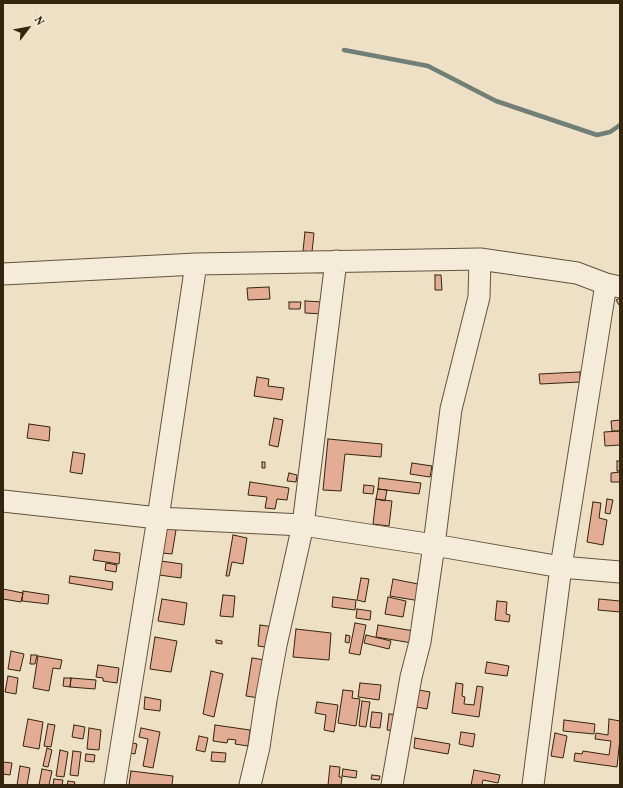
<!DOCTYPE html>
<style>
body{margin:0}
#map{position:relative;width:623px;height:788px;overflow:hidden;background:#eee0c5;font-family:Vollkorn,serif}
canvas{display:block}
.frame{position:absolute;inset:0;border:4px solid #34250f;pointer-events:none}
.north{position:absolute;left:8px;top:8px;width:40px;height:40px;-webkit-text-stroke:3px #f4ebd9;paint-order:stroke;rotate:58deg;font-size:11px;font-weight:700;line-height:16px;text-align:center;color:#34250f}
.north::after{content:'';display:block;margin:auto;width:14px;height:18px;background:#34250f;clip-path:polygon(50% 0,100% 100%,50% 72%,0 100%)}
</style>
<div id="map">
<canvas width="623" height="788"></canvas>
<div class="frame"></div>
<div class="north">N</div>
</div>
<script>
const g = document.querySelector('canvas').getContext('2d');
g.lineJoin = 'round';
function shape(rows) {
  const path = new Path2D();
  for (const r of rows) {
    path.moveTo(r[0], r[1]);
    for (let i = 2; i < r.length; i += 2) path.lineTo(r[i], r[i + 1]);
  }
  return path;
}
function stroke(path, color, width, dash) {
  g.strokeStyle = color;
  g.lineWidth = width;
  g.lineCap = dash ? 'butt' : 'round';
  g.setLineDash(dash || []);
  g.stroke(path);
}
function fill(path, color) {
  g.fillStyle = color;
  g.fill(path, 'evenodd');
}
stroke(shape([
 [344,50,428,66,496,101,597,135,610,132,620,125]
]), '#727f77', 4.5);
const building = shape([
 [305,232,314,233,312,252,303,251,305,232],
 [435,275,441,275,442,290,435,290,435,275],
 [269,287,270,299,248,300,247,288,269,287],
 [620,298,620,305,619,305,616,300,620,298],
 [305,301,324,302,324,314,305,313,305,301],
 [289,302,301,302,300,309,289,309,289,302],
 [580,372,580,382,540,384,539,374,580,372],
 [257,377,269,379,268,386,284,388,282,400,254,396,257,377],
 [274,418,283,420,278,447,269,445,274,418],
 [620,420,620,431,612,431,611,421,620,420],
 [29,424,50,427,49,441,27,438,29,424],
 [620,431,620,445,605,446,604,432,620,431],
 [328,439,382,444,381,457,345,454,341,491,323,490,328,439],
 [73,452,85,454,82,474,70,472,73,452],
 [617,461,620,461,620,471,617,471,617,461],
 [262,462,265,462,265,468,262,468,262,462],
 [412,463,432,466,430,477,410,474,412,463],
 [620,472,620,482,611,482,611,473,620,472],
 [289,473,297,475,296,482,287,481,289,473],
 [379,478,421,483,419,494,378,489,379,478],
 [250,482,289,488,287,500,277,499,275,509,265,508,267,497,248,495,250,482],
 [364,485,374,486,373,494,363,493,364,485],
 [378,489,387,490,385,501,376,499,378,489],
 [376,499,392,501,389,526,373,524,376,499],
 [607,499,613,500,610,514,605,513,607,499],
 [593,502,601,503,599,518,607,520,603,545,587,542,593,502],
 [166,528,176,530,172,554,162,553,166,528],
 [233,535,247,538,243,564,232,562,229,576,226,576,233,535],
 [95,550,120,553,119,564,93,560,95,550],
 [161,561,182,564,181,578,159,575,161,561],
 [106,563,117,565,116,572,105,570,106,563],
 [70,576,113,582,112,590,69,583,70,576],
 [361,578,369,579,365,602,357,600,361,578],
 [393,579,423,585,420,601,390,596,393,579],
 [3,589,23,593,21,602,3,599,3,589],
 [23,591,49,595,48,604,22,601,23,591],
 [223,595,235,596,233,617,220,616,223,595],
 [333,597,356,600,355,610,332,607,333,597],
 [388,597,406,601,403,617,385,614,388,597],
 [162,599,187,603,184,625,158,621,162,599],
 [599,599,620,601,620,612,598,610,599,599],
 [497,601,507,602,506,614,510,615,509,622,495,620,497,601],
 [357,609,371,611,370,620,356,618,357,609],
 [355,623,366,625,360,655,349,653,355,623],
 [260,625,274,627,272,648,258,646,260,625],
 [378,625,414,631,412,643,376,637,378,625],
 [296,629,331,633,329,660,293,657,296,629],
 [346,635,350,636,349,643,345,642,346,635],
 [366,635,391,641,389,649,364,643,366,635],
 [155,637,177,641,171,672,150,669,155,637],
 [216,640,222,641,222,644,216,643,216,640],
 [11,651,24,654,20,671,8,669,11,651],
 [31,655,37,655,35,664,30,664,31,655],
 [38,656,62,660,60,669,53,668,49,691,33,688,38,656],
 [252,658,265,660,259,698,246,696,252,658],
 [487,662,509,666,507,676,485,673,487,662],
 [98,665,119,668,117,683,103,681,103,678,96,677,98,665],
 [211,671,223,674,214,717,203,714,211,671],
 [8,676,18,678,16,694,5,692,8,676],
 [64,678,71,678,70,687,63,686,64,678],
 [71,678,96,680,95,689,70,687,71,678],
 [360,683,381,685,379,700,358,697,360,683],
 [456,683,463,684,462,696,465,697,464,704,474,705,477,686,483,687,479,717,452,713,456,683],
 [343,690,353,691,352,698,360,699,356,726,338,723,343,690],
 [419,690,430,692,427,709,416,707,419,690],
 [145,697,161,700,160,711,144,709,145,697],
 [362,701,370,702,366,727,359,726,362,701],
 [317,702,338,705,334,732,324,730,326,715,315,713,317,702],
 [372,712,382,713,380,728,370,727,372,712],
 [389,714,400,715,398,731,387,730,389,714],
 [28,719,43,722,39,749,23,746,28,719],
 [609,719,620,721,620,738,617,767,574,761,575,753,582,754,583,751,609,755,611,741,595,739,596,733,608,735,609,719],
 [564,720,595,724,594,734,563,731,564,720],
 [48,724,55,725,51,747,44,746,48,724],
 [74,725,85,727,83,739,72,737,74,725],
 [215,725,250,730,248,746,235,744,236,740,228,739,227,743,213,741,215,725],
 [89,728,101,730,99,750,87,749,89,728],
 [141,728,160,732,153,768,143,766,148,739,139,737,141,728],
 [461,732,475,734,473,747,459,744,461,732],
 [555,733,567,736,563,758,551,756,555,733],
 [199,736,208,738,205,752,196,750,199,736],
 [415,738,450,744,448,754,414,748,415,738],
 [128,742,137,744,135,754,126,752,128,742],
 [47,748,52,750,48,767,43,766,47,748],
 [60,750,68,752,64,777,56,776,60,750],
 [73,751,81,752,78,776,70,775,73,751],
 [212,752,226,753,225,762,211,761,212,752],
 [86,754,95,755,94,762,85,761,86,754],
 [3,762,12,763,10,775,3,774,3,762],
 [20,766,30,768,27,785,17,785,20,766],
 [330,766,340,767,339,777,342,777,341,785,328,785,330,766],
 [42,769,52,771,49,785,39,785,42,769],
 [343,769,357,771,356,778,342,776,343,769],
 [474,770,500,775,498,783,483,780,482,785,471,785,474,770],
 [131,771,173,776,172,785,129,785,131,771],
 [372,775,380,776,379,780,371,779,372,775],
 [54,779,63,780,62,785,53,785,54,779],
 [68,781,75,782,74,785,67,785,68,781]
]);
fill(building, '#e2ac95');
stroke(building, '#34250f', 1);
const minor = shape([
 [3,274,196,264,480,259,577,273,606,284,620,287],
 [3,501,158,518,303,525,434,545,561,567,620,572],
 [115,785,158,518,196,264],
 [250,785,259,747,266,700,276,645,303,525,336,261],
 [392,785,411,677,420,642,434,545,451,409,479,297,480,259],
 [533,785,561,567,606,284]
]);
stroke(minor, '#62543c', 23);
stroke(minor, '#f4ebd9', 21);
</script>
